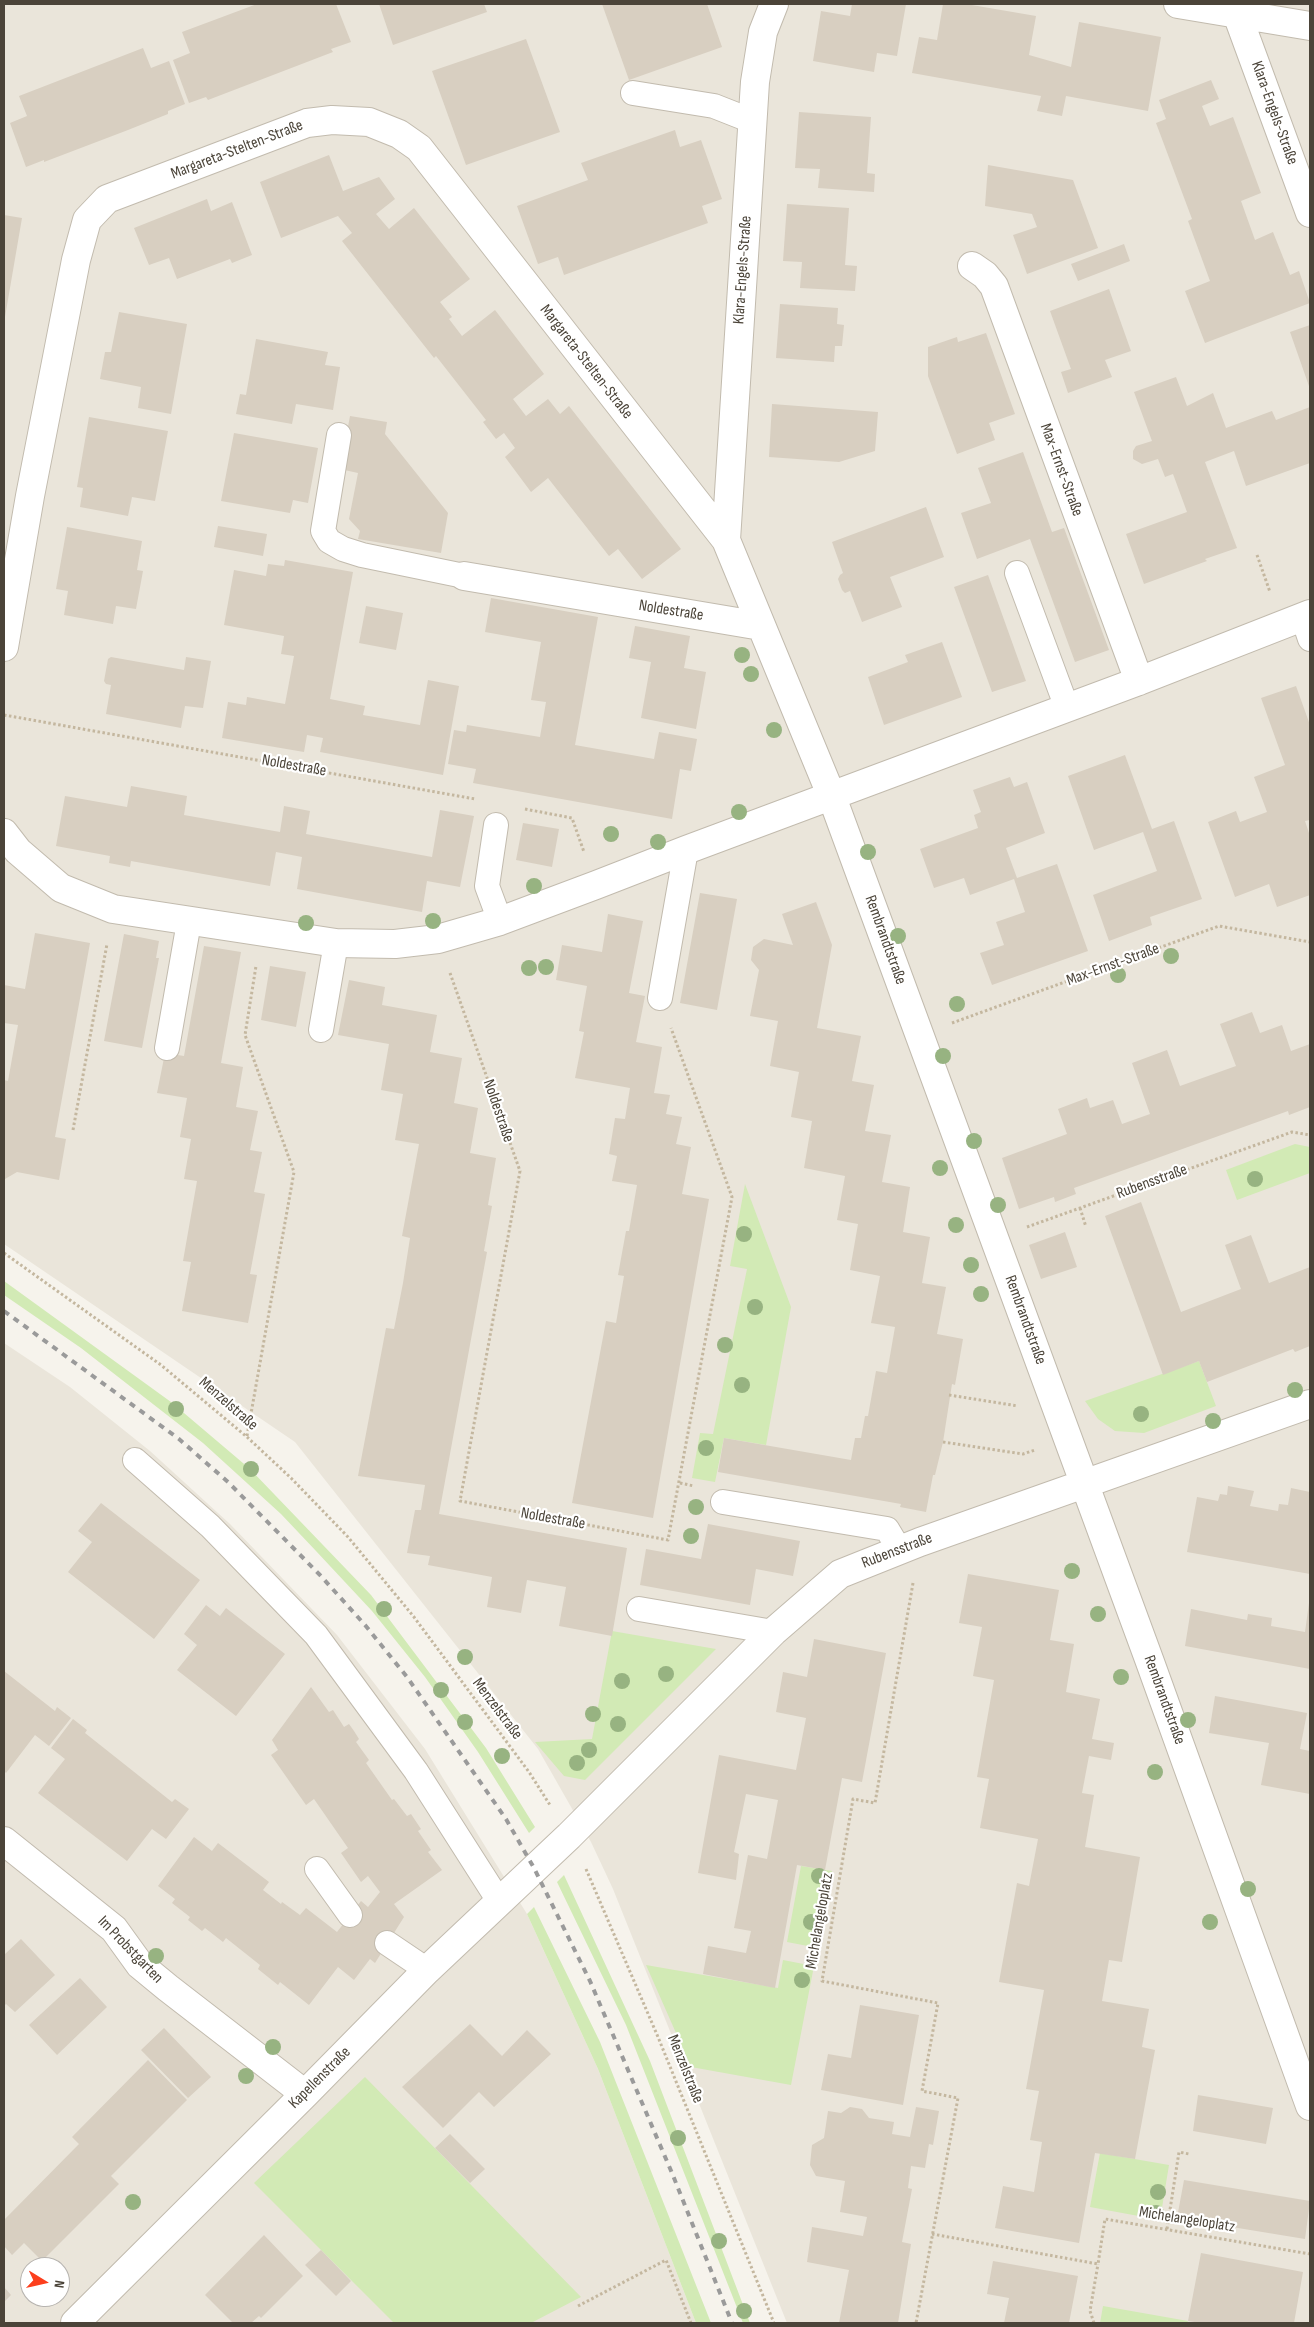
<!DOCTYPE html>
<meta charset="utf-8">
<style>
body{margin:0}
#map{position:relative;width:1314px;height:2327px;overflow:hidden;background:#f6f3ec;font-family:"Sofia Sans Condensed",sans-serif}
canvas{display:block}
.frame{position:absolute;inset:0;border:5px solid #4b4439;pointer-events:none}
.north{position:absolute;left:20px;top:2257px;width:50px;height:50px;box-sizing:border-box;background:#fff;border:1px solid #b7b4b0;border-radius:50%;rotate:99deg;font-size:14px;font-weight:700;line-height:20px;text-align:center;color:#4b4439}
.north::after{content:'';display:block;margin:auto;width:18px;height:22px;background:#fc3f1d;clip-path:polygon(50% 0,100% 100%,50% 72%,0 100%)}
</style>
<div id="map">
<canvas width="1314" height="2327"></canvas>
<div class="frame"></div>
<div class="north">N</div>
</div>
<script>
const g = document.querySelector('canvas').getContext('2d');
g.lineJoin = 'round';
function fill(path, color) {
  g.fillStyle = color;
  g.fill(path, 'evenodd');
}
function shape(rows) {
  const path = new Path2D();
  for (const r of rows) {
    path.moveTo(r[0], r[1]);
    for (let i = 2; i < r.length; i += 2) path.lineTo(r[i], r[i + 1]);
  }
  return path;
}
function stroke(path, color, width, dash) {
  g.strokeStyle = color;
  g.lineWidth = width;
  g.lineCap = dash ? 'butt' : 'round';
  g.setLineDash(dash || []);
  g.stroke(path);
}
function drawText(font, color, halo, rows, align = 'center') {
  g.font = font + ' "Sofia Sans Condensed",sans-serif';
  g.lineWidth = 4.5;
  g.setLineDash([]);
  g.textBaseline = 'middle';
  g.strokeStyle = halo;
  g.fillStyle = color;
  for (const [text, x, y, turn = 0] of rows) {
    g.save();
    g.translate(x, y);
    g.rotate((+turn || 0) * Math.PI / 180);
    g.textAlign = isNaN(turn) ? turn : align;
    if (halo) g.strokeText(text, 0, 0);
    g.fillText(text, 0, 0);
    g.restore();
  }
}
fill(shape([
 [4,4,1310,4,1310,2323,787,2323,613,1889,591,1842,538,1749,295,1442,4,1244],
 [4,1343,70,1387,150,1451,230,1524,337,1635,425,1749,527,1914,598,2069,696,2323,4,2323],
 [30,2267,60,2267,60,2297,30,2297]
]), '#eae5da');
fill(shape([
 [1295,1144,1310,1147,1310,1173,1237,1200,1226,1170],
 [745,1184,791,1307,766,1445,724,1438,715,1482,692,1478,700,1433,713,1434,747,1269,730,1266],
 [4,1281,171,1402,250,1469,371,1595,486,1748,535,1827,529,1833,478,1752,425,1677,372,1611,316,1551,281,1514,203,1443,81,1348,4,1295],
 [1199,1361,1216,1406,1144,1433,1115,1431,1098,1419,1085,1401],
 [612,1631,716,1649,585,1780,564,1776,535,1742,592,1739],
 [801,1866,832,1871,818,1948,787,1942],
 [564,1875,650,2061,750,2323,743,2323,626,2025,557,1882],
 [534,1907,600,2042,711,2323,696,2323,598,2069,527,1914],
 [783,1960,814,1966,791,2085,691,2067,646,1965,778,1988],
 [365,2077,581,2297,531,2323,394,2323,254,2183],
 [1100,2153,1169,2165,1160,2220,1090,2207],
 [1103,2306,1188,2321,1187,2323,1100,2323]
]), '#d2eab5');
fill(shape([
 [257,4,336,4,351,42,331,49,333,52,208,100,206,97,189,103,173,60,190,53,182,32],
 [379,4,484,4,487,12,393,45],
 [602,4,707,4,722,47,629,80],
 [852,4,906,4,897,56,877,53,874,72,813,61,821,11,850,16],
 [943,4,966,4,1036,16,1029,55,1071,67,1079,22,1161,37,1148,111,1066,96,1062,116,1037,111,1041,96,912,73,919,37,937,40],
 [526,39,560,132,466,165,432,71],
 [143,48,151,68,169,61,185,104,168,111,168,114,128,130,44,162,44,160,26,167,10,123,27,116,19,96],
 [1211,80,1219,99,1202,106,1210,126,1233,117,1261,193,1241,201,1255,240,1273,232,1290,275,1299,271,1310,303,1205,343,1185,291,1210,281,1188,221,1192,219,1156,123,1166,119,1159,100],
 [799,112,871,117,867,173,875,174,874,192,818,188,820,169,795,168],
 [675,130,680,147,701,140,722,199,702,206,708,223,564,275,558,257,538,264,517,206,588,180,581,163],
 [329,155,343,191,379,177,395,199,376,214,389,229,414,208,470,279,440,302,452,317,449,319,462,336,495,310,544,374,513,399,526,416,548,399,560,414,569,406,681,549,642,579,618,549,609,556,548,478,531,492,505,457,515,448,504,433,496,439,483,422,486,420,436,356,434,358,342,241,352,233,338,216,281,238,260,182],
 [988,165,1073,180,1098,248,1027,274,1013,235,1037,227,1032,214,985,206],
 [207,199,211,211,232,202,252,255,232,263,230,259,177,279,169,258,149,265,134,228],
 [787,204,849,208,845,265,857,266,855,291,800,288,802,262,783,261],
 [4,215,22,218,5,317,4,317],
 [1124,244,1130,261,1078,281,1071,264],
 [1109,289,1131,351,1105,360,1112,377,1068,393,1061,372,1071,369,1050,311],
 [780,304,838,308,837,324,844,325,842,346,835,346,834,362,776,358],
 [119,312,187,324,171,414,138,408,141,387,100,379,105,352,111,352],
 [1310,325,1310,389,1290,332],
 [986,333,1015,414,989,423,995,440,957,454,928,376,928,347,957,337,958,342],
 [256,339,328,352,325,365,340,367,333,410,296,404,292,424,236,414,240,394,246,395],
 [1176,377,1187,406,1213,393,1226,428,1272,411,1276,420,1310,407,1310,463,1246,486,1234,451,1205,462,1237,548,1205,559,1207,561,1144,584,1126,534,1187,512,1173,474,1165,477,1158,459,1142,464,1133,459,1133,451,1136,446,1152,441,1134,392],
 [772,404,878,412,875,451,839,462,769,457],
 [350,416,387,422,385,434,448,513,441,553,358,539,360,531,349,519,358,473,340,469],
 [89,417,168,431,155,501,132,497,128,516,80,507,83,488,77,487],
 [234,433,318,448,308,503,293,500,290,513,221,501],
 [1023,452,1052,532,1064,528,1109,650,1075,662,1030,539,977,559,961,513,991,503,978,468],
 [926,507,944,557,890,577,902,607,862,622,850,591,845,593,842,590,838,579,840,575,843,573,832,542],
 [218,526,267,534,263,556,214,547],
 [67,527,142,541,137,570,143,571,136,609,116,606,113,624,64,615,68,591,56,589],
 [285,560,353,572,330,699,365,706,363,715,420,725,428,680,459,686,443,775,320,752,323,738,307,735,304,752,222,738,228,702,246,705,247,697,285,704,294,656,281,654,284,636,224,625,234,570,266,576,268,564,284,566],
 [988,575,1026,681,992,692,954,587],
 [491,598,598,617,575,745,654,759,659,732,697,739,691,771,680,769,672,819,473,783,476,769,448,764,454,730,466,732,467,725,540,737,546,702,531,700,541,642,485,632],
 [366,606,403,613,396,650,359,643],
 [635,626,690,636,684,668,706,672,696,729,641,718,651,662,629,658],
 [942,642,962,697,884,725,868,677,908,662,905,655],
 [111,657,184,670,186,657,211,661,203,708,185,706,181,728,106,714,111,685,106,684,104,681,108,659],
 [1296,686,1310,725,1310,820,1305,821,1310,836,1310,895,1277,907,1269,884,1235,897,1208,822,1236,811,1240,822,1267,812,1254,777,1285,765,1261,698],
 [1125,755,1152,829,1174,821,1202,899,1150,917,1152,925,1109,941,1093,895,1157,871,1143,832,1094,850,1068,776],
 [1010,777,1014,787,1027,782,1045,833,1006,848,1017,878,1057,864,1088,951,992,985,980,953,1004,945,996,922,1025,912,1014,879,970,895,964,878,934,888,920,849,978,828,974,815,981,812,973,790],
 [131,786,187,796,184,815,280,832,284,806,310,811,306,834,432,857,440,810,474,816,460,887,427,881,422,912,297,889,302,857,276,852,270,886,131,861,130,867,109,863,110,856,56,846,65,796,127,807],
 [523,823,559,829,552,867,516,860],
 [700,893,737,899,717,1010,680,1003],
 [816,902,832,945,817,1028,861,1036,852,1081,874,1085,865,1131,891,1135,882,1182,910,1187,903,1232,930,1237,922,1283,946,1287,937,1334,963,1339,955,1385,952,1384,943,1442,935,1475,933,1475,926,1512,900,1507,901,1504,718,1472,724,1438,851,1460,855,1438,861,1438,865,1416,868,1416,876,1371,887,1373,895,1327,871,1323,880,1276,850,1270,858,1224,837,1220,845,1176,804,1168,812,1121,791,1117,799,1072,770,1066,778,1021,750,1016,759,970,751,960,753,947,764,939,793,945,782,914],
 [608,914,643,921,629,993,645,996,636,1042,662,1047,654,1093,670,1095,666,1114,682,1117,676,1144,691,1147,682,1194,709,1199,653,1518,572,1503,606,1321,616,1323,624,1276,618,1275,626,1231,629,1231,637,1185,612,1181,617,1156,609,1154,615,1118,625,1119,630,1088,575,1078,584,1032,579,1031,587,986,556,980,562,945,602,952],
 [35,933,90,943,55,1137,66,1139,59,1180,17,1172,5,1179,4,1177,4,1080,8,1081,18,1025,4,1023,4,985,25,989],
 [124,934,159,941,156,958,159,958,142,1048,104,1041],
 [204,946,241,952,221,1063,243,1067,236,1107,258,1111,250,1150,262,1152,254,1192,265,1194,250,1274,257,1275,248,1323,182,1311,191,1262,183,1261,197,1181,184,1179,191,1139,180,1137,187,1098,157,1093,165,1053,184,1056],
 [270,966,306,972,296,1027,261,1020],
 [349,980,385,987,382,1005,437,1015,430,1052,462,1058,454,1103,478,1108,470,1153,496,1158,488,1205,492,1206,484,1251,487,1252,439,1514,627,1548,612,1636,559,1626,566,1587,527,1580,521,1613,487,1607,492,1577,428,1565,430,1556,407,1553,415,1510,421,1510,425,1485,358,1476,386,1328,394,1329,403,1283,410,1238,402,1236,419,1144,395,1140,403,1094,381,1090,389,1044,338,1035],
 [1252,1012,1260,1033,1282,1025,1291,1051,1310,1044,1310,1107,1289,1115,1288,1111,1074,1188,1076,1194,1055,1202,1054,1197,1019,1209,1002,1158,1067,1134,1058,1109,1087,1098,1090,1108,1113,1100,1122,1124,1150,1114,1132,1063,1167,1050,1180,1086,1236,1066,1220,1024],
 [1141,1202,1181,1312,1241,1289,1225,1245,1251,1235,1269,1283,1310,1267,1310,1346,1295,1352,1293,1349,1207,1382,1199,1361,1163,1375,1105,1216],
 [1065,1232,1077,1267,1041,1279,1029,1245],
 [1228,1486,1254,1491,1250,1506,1278,1511,1279,1504,1288,1505,1291,1488,1310,1492,1310,1574,1187,1552,1197,1497,1218,1501,1220,1494,1227,1495],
 [101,1503,200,1580,154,1639,68,1572,92,1542,78,1531],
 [708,1524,800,1541,793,1576,756,1569,750,1605,640,1585,646,1549,701,1559],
 [968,1574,1059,1590,1050,1640,1074,1644,1066,1692,1100,1699,1092,1739,1114,1743,1111,1760,1089,1756,1082,1793,1094,1795,1085,1847,1140,1857,1122,1962,1109,1960,1102,2001,1149,2009,1142,2047,1155,2050,1135,2159,1095,2153,1079,2243,995,2228,1003,2186,1034,2192,1042,2142,1030,2140,1039,2091,1026,2089,1044,1990,999,1982,1017,1883,1029,1886,1038,1839,980,1828,989,1779,977,1777,994,1680,973,1676,982,1627,959,1623],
 [1309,1603,1310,1669,1185,1646,1191,1609,1247,1620,1248,1614,1272,1618,1271,1626,1305,1632],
 [206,1605,220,1616,226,1608,285,1654,236,1716,177,1670,197,1645,184,1634],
 [814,1639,886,1653,862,1782,842,1778,825,1870,797,1865,775,1988,703,1974,708,1946,746,1953,751,1931,734,1928,748,1855,767,1859,778,1800,746,1794,734,1852,739,1854,736,1880,698,1873,719,1755,796,1770,806,1718,776,1712,783,1672,807,1677],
 [4,1671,55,1711,57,1707,71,1718,49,1746,35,1735,6,1773,4,1771],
 [311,1687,329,1712,333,1710,344,1727,349,1724,354,1731,359,1739,356,1742,369,1760,366,1763,392,1800,394,1799,407,1816,411,1814,421,1829,418,1831,431,1850,428,1852,442,1870,394,1904,404,1917,375,1963,370,1959,354,1980,338,1967,309,2005,280,1982,278,1985,258,1969,260,1965,226,1938,223,1942,205,1928,202,1931,188,1920,190,1917,172,1903,175,1899,158,1886,194,1837,212,1851,218,1843,269,1882,263,1890,281,1904,282,1902,300,1915,306,1908,337,1932,361,1901,368,1907,380,1892,368,1876,361,1882,341,1853,348,1848,314,1799,306,1805,271,1755,278,1750,272,1740],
 [1215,1696,1307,1713,1300,1749,1310,1751,1310,1794,1261,1785,1269,1743,1209,1733],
 [73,1719,87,1730,85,1733,172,1802,175,1799,189,1809,166,1839,152,1829,127,1861,38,1793,65,1759,51,1748],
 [21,1939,55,1975,15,2012,6,2004,4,2006,4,1955],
 [80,1978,107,2007,57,2055,29,2025],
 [860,2005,919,2015,903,2105,821,2090,828,2054,851,2058],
 [470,2024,502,2056,527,2030,551,2054,494,2107,479,2092,443,2128,402,2087],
 [164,2028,211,2077,188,2098,141,2050],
 [148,2060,187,2100,111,2176,119,2184,42,2261,24,2243,12,2255,4,2246,4,2220,79,2144,72,2137],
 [1198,2095,1273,2108,1266,2144,1193,2131],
 [850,2107,862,2109,869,2118,894,2122,892,2134,910,2137,916,2107,939,2111,933,2145,929,2144,925,2168,911,2166,908,2188,912,2189,902,2242,911,2244,898,2323,839,2323,849,2270,807,2262,812,2227,863,2236,867,2217,840,2212,845,2181,816,2176,810,2165,812,2145,824,2138,828,2111,841,2113],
 [450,2134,485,2169,470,2183,435,2148],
 [1184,2180,1310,2201,1305,2239,1177,2218],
 [264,2235,303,2276,261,2318,259,2316,251,2323,233,2323,205,2295],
 [321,2250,351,2281,336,2296,305,2265],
 [1201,2253,1303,2272,1294,2323,1201,2323,1188,2321],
 [993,2261,1078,2276,1069,2323,1004,2323,1009,2298,987,2294],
 [4,2287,11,2295,4,2302]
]), '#d8cfc1');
const service = shape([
 [633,93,714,106,752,121],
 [339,435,323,531,329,541,343,549,362,555,464,576],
 [1017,573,1067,708],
 [1303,618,1310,639],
 [496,825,487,886,500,921],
 [660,998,686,850],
 [321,1030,336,943],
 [167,1048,189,922],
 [135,1460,210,1526,316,1635,416,1771,499,1901],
 [723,1502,887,1529,899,1549],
 [639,1609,773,1632],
 [317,1869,350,1915],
 [387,1943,427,1970]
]);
const minor = shape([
 [1178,4,1310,26],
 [1237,14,1310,213],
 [972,266,985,275,994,286,1139,681],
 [726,540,755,82,763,32,774,4],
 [464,576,761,626],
 [4,647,30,496,76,260,87,220,107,199,307,123,332,120,369,122,399,134,419,148,726,540,832,797,1150,1662,1310,2106],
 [4,833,18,851,61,888,113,909,336,943,395,944,438,939,500,921,596,885,686,850,1139,681,1310,614],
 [4,1841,114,1929,140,1965,168,1988,305,2094],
 [75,2323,305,2094,427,1970,569,1836,773,1632,840,1574,920,1542,1310,1404]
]);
stroke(service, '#c2bbae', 26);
stroke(minor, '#c2bbae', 30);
stroke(shape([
 [1257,555,1270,592],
 [4,715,475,799],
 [525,809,572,818,584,852],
 [450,973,520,1171,460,1501,668,1540,732,1197,671,1028],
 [952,1023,1219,926,1310,942],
 [73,1130,107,944],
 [1080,1208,1086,1227],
 [1027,1227,1292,1132,1310,1135],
 [4,1253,161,1365,247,1437,291,1478,348,1537,414,1617,529,1772,550,1805],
 [949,1395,1018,1406],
 [247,1436,294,1172,245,1035,256,966],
 [943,1442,1023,1454,1035,1450],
 [680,1483,694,1486],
 [913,1583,875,1803,853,1799,822,1981,938,2003,922,2091,958,2098,916,2323],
 [586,1869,658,2037,774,2323],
 [1167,2229,1179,2152,1189,2154],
 [932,2234,1098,2264,1105,2219,1310,2254],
 [578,2306,666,2260,691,2323],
 [1094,2323,1090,2311,1098,2264]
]), '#c4b79f', 3, [2.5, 2.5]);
stroke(service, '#fff', 24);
stroke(minor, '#fff', 28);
stroke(shape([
 [4,1311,179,1439,228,1482,320,1575,365,1625,407,1677,506,1819,534,1868,590,1981,672,2173,732,2323]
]), '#9a9a9a', 4, [6, 6]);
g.fillStyle = '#97b381';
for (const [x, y] of [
 [742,655],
 [751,674],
 [774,730],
 [739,812],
 [611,834],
 [658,842],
 [868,852],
 [534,886],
 [433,921],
 [306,923],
 [898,936],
 [1171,956],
 [546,967],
 [529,968],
 [1118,975],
 [957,1004],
 [943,1056],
 [974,1141],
 [940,1168],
 [1255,1179],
 [998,1205],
 [956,1225],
 [744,1234],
 [971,1265],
 [981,1294],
 [755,1307],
 [725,1345],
 [742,1385],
 [1295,1390],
 [176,1409],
 [1141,1414],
 [1213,1421],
 [706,1448],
 [251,1469],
 [696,1507],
 [691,1536],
 [1072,1571],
 [384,1609],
 [1098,1614],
 [465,1657],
 [666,1674],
 [1121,1677],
 [622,1681],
 [441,1690],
 [593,1714],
 [1188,1720],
 [465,1722],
 [618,1724],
 [589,1750],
 [502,1756],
 [577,1763],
 [1155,1772],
 [819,1876],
 [1248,1889],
 [811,1922],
 [1210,1922],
 [156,1956],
 [802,1980],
 [273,2047],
 [246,2076],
 [678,2138],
 [1158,2192],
 [133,2202],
 [1156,2213],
 [719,2241],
 [744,2311]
]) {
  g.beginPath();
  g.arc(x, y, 8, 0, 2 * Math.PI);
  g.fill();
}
drawText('16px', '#4b4439', '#fff', [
 ["Klara-Engels-Straße",1274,113,70],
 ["Margareta-Stelten-Straße",237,150,-21],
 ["Klara-Engels-Straße",743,270,-86],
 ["Margareta-Stelten-Straße",586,362,52],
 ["Max-Ernst-Straße",1061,470,70],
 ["Noldestraße",671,611,9],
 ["Noldestraße",294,766,10],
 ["Rembrandtstraße",885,940,70],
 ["Max-Ernst-Straße",1113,965,-20],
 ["Noldestraße",498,1111,71],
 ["Rubensstraße",1152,1182,-20],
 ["Rembrandtstraße",1025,1320,70],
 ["Menzelstraße",228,1404,41],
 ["Noldestraße",553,1519,10],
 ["Rubensstraße",897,1551,-21],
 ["Rembrandtstraße",1164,1700,70],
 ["Menzelstraße",497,1709,53],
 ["Michelangeloplatz",820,1921,-80],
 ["Im Probstgarten",130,1950,46],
 ["Menzelstraße",685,2069,68],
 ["Kapellenstraße",320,2078,-45],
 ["Michelangeloplatz",1187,2220,9]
]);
</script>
